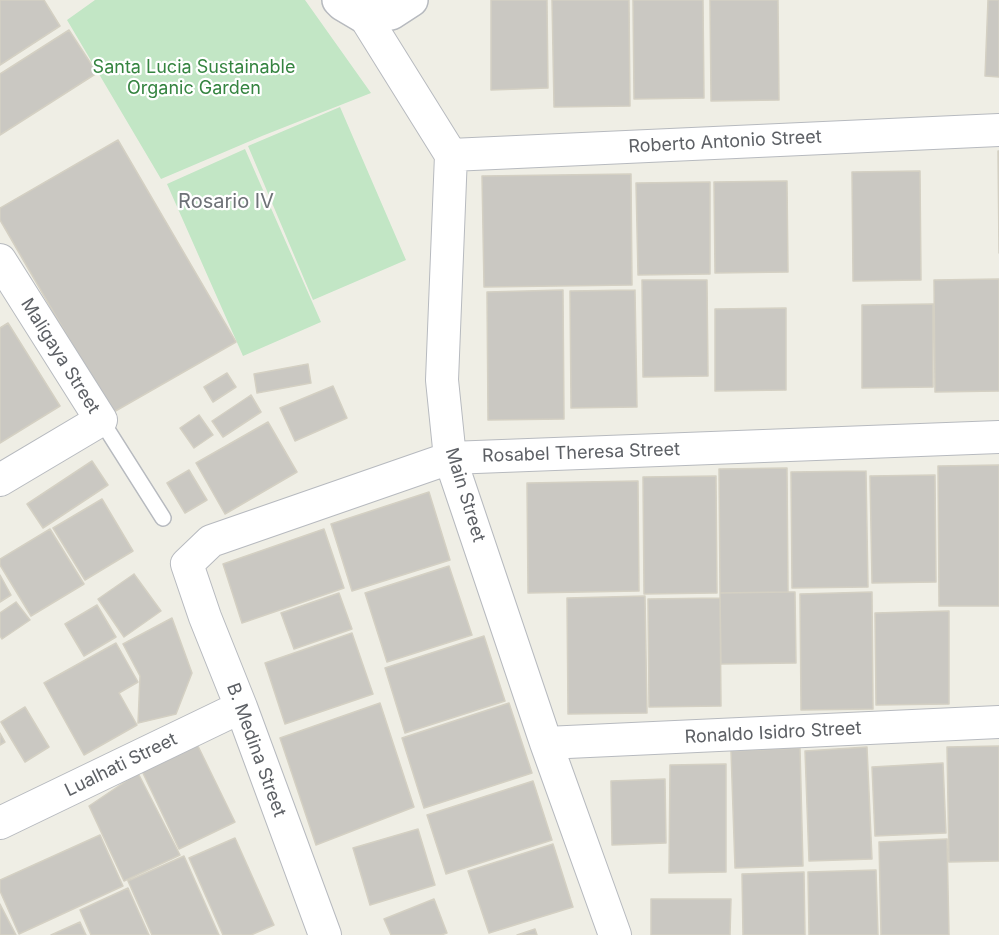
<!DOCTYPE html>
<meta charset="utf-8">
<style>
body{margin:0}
canvas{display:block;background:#efeee5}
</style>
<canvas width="999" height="935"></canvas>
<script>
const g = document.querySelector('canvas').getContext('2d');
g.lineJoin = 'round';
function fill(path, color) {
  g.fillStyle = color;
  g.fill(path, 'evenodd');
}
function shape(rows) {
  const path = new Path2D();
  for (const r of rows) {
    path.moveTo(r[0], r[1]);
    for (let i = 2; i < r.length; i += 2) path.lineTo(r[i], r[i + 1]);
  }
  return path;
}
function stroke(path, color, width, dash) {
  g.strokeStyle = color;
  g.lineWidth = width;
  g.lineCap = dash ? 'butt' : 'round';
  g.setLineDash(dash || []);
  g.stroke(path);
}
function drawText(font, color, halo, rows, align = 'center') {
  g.font = font + ' Inter,sans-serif';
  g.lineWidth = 4.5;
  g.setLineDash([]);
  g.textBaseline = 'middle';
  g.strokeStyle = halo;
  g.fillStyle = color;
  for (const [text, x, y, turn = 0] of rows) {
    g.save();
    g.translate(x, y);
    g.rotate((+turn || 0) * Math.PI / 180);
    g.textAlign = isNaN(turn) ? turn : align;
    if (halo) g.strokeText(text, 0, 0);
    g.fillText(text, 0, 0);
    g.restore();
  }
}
fill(shape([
 [95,0,305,0,371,93,262,136,161,179,67,20],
 [340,107,406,260,313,300,248,146],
 [245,149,321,322,243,356,167,184]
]), '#c2e6c5');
const building = shape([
 [0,0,44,0,60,26,0,65,0,0],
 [491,0,547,0,548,88,491,90,491,0],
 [552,0,629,0,630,106,554,107,552,0],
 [633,0,703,0,704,98,634,99,633,0],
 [710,0,778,0,779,100,711,101,710,0],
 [988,0,999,0,999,77,985,76,988,0],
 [69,30,97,73,0,135,0,74,69,30],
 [118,140,236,342,112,413,0,220,0,208,118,140],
 [998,151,999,151,999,253,998,151],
 [920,171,921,280,853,281,852,172,920,171],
 [631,174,632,285,484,287,482,176,631,174],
 [787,181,788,272,715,273,714,182,787,181],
 [710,182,710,274,638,275,636,183,710,182],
 [999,279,999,391,935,392,934,280,999,279],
 [642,280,707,280,708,376,643,377,642,280],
 [563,290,564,419,488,420,487,292,563,290],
 [635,290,637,407,571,408,570,291,635,290],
 [933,304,933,387,862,388,862,305,933,304],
 [786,308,786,390,715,391,715,309,786,308],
 [8,323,60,406,0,443,0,328,8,323],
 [308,364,311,383,257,393,254,374,308,364],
 [227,373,236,387,213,402,204,387,227,373],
 [333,386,347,418,295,441,280,408,333,386],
 [251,395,261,412,223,437,212,421,251,395],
 [199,415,213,435,194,448,180,428,199,415],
 [268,422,297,472,225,514,196,463,268,422],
 [92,461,108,485,43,528,27,504,92,461],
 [999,465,999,606,939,606,938,466,999,465],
 [787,468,788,592,720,593,719,469,787,468],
 [189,470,207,500,185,513,167,483,189,470],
 [866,471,868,587,792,588,791,472,866,471],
 [935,475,936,582,872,583,870,476,935,475],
 [716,476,717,593,644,594,643,477,716,476],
 [638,481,639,591,528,593,527,483,638,481],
 [429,492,450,560,352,591,331,524,429,492],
 [102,499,133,551,85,580,53,528,102,499],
 [50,529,84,584,31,616,0,565,0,559,50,529],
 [324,529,344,588,242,623,223,564,324,529],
 [449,566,472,635,387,662,365,593,449,566],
 [134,574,161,611,124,637,98,599,134,574],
 [0,575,11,595,0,602,0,575],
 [788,592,795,592,796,663,721,664,720,593,788,592],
 [872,592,873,709,801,710,800,594,872,592],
 [339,593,352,629,294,649,281,613,339,593],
 [645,596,647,713,568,714,567,598,645,596],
 [720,598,721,706,649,707,648,599,720,598],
 [16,602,30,620,2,639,0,636,0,613,16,602],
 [97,605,116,637,84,656,65,624,97,605],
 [949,611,949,704,876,705,875,613,949,611],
 [172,618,192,673,176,714,138,723,140,676,123,644,172,618],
 [352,633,373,694,285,724,265,663,352,633],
 [484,636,505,701,405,733,385,668,484,636],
 [116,643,138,682,119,693,137,725,84,755,44,683,116,643],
 [380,703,414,807,316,845,280,738,380,703],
 [509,703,532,773,424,808,402,738,509,703],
 [25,707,49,747,25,762,1,722,25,707],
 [0,733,5,742,0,745,0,733],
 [196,742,235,822,179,849,141,769,196,742],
 [999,746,999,861,949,862,947,747,999,746],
 [867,747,872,859,809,861,805,751,867,747],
 [800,748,803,866,735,868,731,751,800,748],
 [943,763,946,833,875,836,872,767,943,763],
 [726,764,726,872,669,873,670,765,726,764],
 [138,773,180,855,124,881,89,806,138,773],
 [665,779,666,843,612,845,611,781,665,779],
 [533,781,552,840,446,874,427,815,533,781],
 [418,829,435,885,370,905,353,848,418,829],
 [100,835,123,886,19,934,0,891,0,880,100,835],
 [235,838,274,925,251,935,223,935,189,858,235,838],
 [947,839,949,935,881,935,879,842,947,839],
 [553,844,573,907,489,933,468,871,553,844],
 [184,856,219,935,152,935,128,881,184,856],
 [876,870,878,935,809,935,808,872,876,870],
 [804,872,805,935,743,935,742,874,804,872],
 [128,888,149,935,91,935,80,910,128,888],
 [434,899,447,933,441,935,391,935,384,919,434,899],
 [651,899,731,899,730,935,651,935,651,899],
 [0,904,16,935,0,935,0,904],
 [80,922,86,935,51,935,80,922],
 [535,929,537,935,517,935,535,929]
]);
fill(building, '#cac8c2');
stroke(building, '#d4d0c3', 1.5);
const service = shape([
 [101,420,163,518]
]);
const minor = shape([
 [365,17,451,155,442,380,450,458,546,743,615,935],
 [451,155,999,130],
 [0,260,101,420,0,480],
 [546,743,999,722],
 [0,823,241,707],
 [325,935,241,707,205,617,187,564,211,541,450,458,999,437]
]);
const tertiary = shape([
 [339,0,343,4,365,17,391,13,411,0]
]);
stroke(service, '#b7babf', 18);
stroke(minor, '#b7babf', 34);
stroke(tertiary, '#b7babf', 36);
stroke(service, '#fff', 15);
stroke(minor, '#fff', 32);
stroke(tertiary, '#fff', 33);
drawText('18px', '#358440', '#fff', [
 ["Santa Lucia Sustainable",194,68],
 ["Organic Garden",194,89]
]);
drawText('18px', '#5d6065', '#fff', [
 ["Roberto Antonio Street",725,142,-3],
 ["Maligaya Street",60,356,58],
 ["Rosabel Theresa Street",581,453,-2],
 ["Main Street",465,495,73],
 ["Ronaldo Isidro Street",773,733,-3],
 ["B. Medina Street",256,750,70],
 ["Lualhati Street",121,765,-26]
]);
drawText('20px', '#6e7277', '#fff', [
 ["Rosario Ⅳ",226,202]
]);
</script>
